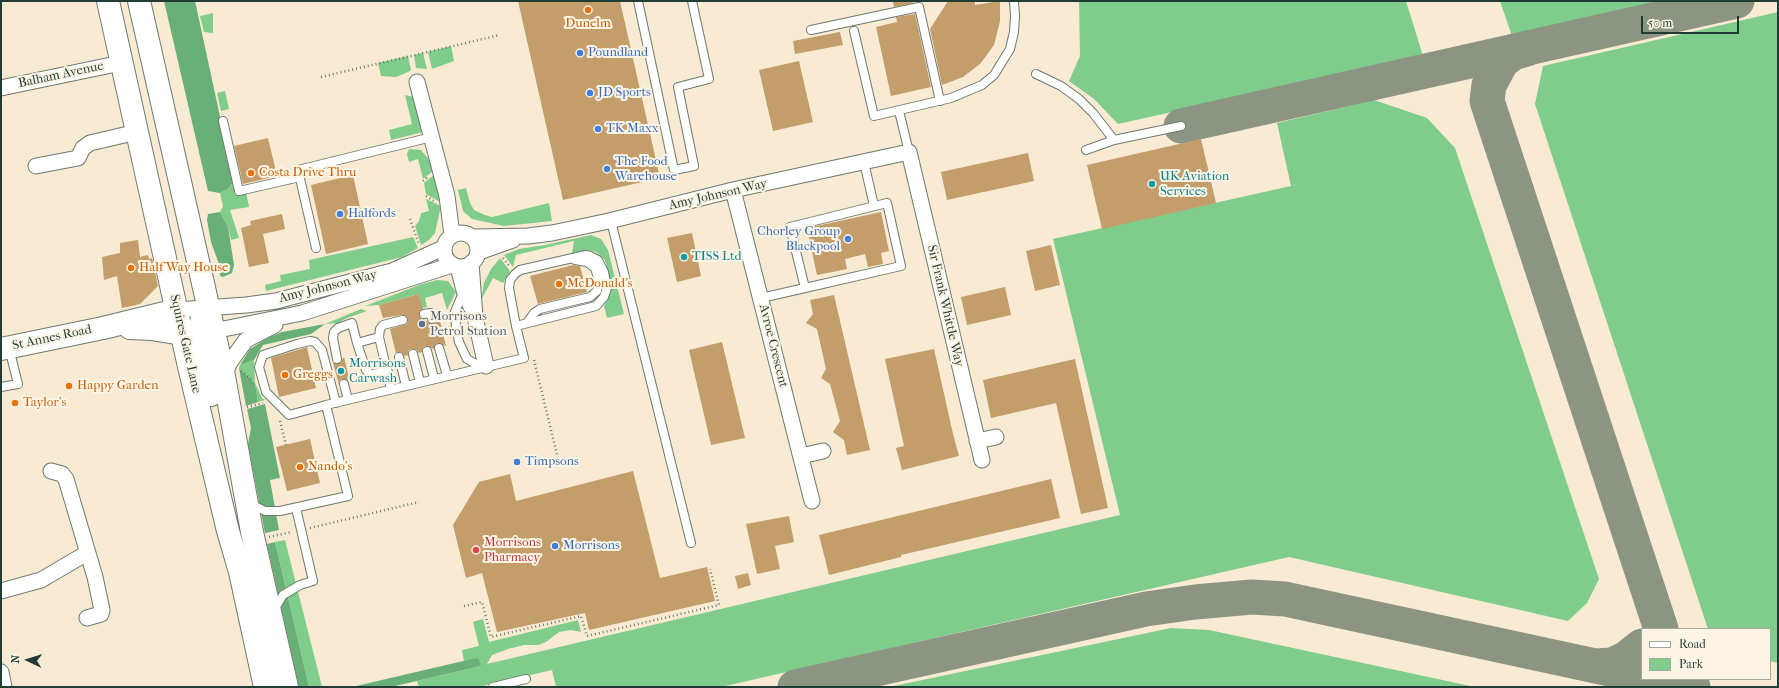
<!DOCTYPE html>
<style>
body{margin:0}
#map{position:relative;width:1779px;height:688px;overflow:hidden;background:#f8ead3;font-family:"IM FELL French Canon",serif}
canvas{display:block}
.frame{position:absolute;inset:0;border:2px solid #1f3d34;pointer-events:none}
.legend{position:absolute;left:1641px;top:628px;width:130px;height:52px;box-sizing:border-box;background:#fcf5e5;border:1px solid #a4ab9e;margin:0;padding:5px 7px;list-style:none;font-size:12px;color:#1f3d34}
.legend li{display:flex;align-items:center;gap:8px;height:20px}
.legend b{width:20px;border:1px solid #a4ab9e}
.north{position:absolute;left:8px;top:640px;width:40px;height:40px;-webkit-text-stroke:3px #fcf5e5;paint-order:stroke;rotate:274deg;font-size:11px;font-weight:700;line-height:16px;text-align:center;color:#1f3d34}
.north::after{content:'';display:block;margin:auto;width:14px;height:18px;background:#1f3d34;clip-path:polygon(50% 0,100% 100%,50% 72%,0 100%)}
.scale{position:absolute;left:1641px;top:16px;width:98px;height:18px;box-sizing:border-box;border:2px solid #1f3d34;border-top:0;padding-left:5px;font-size:12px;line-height:14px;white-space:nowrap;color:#1f3d34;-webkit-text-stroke:3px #fcf5e5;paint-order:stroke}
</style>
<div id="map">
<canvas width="1779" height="688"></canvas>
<div class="frame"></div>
<ul class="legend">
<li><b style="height:5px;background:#fff"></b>Road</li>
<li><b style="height:11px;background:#80cc8b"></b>Park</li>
</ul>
<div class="north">N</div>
<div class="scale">50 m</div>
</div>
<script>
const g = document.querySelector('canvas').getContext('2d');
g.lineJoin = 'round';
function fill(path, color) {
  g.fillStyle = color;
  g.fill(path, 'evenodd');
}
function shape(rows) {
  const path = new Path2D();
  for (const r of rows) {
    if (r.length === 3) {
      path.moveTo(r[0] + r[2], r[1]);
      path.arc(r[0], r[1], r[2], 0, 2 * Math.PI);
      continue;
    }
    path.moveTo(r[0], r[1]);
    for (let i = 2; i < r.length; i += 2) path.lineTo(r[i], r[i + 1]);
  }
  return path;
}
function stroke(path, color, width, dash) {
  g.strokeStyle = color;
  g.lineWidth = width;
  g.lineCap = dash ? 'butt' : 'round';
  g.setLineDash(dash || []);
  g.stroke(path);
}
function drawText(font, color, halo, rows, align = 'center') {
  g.font = font + ' "IM FELL French Canon",serif';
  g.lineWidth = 4;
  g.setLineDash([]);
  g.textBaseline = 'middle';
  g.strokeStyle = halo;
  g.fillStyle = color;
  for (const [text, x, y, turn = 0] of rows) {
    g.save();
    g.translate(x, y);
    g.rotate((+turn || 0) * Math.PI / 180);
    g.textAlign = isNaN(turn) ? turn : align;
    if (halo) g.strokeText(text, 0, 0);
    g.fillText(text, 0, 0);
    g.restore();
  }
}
fill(shape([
 [1079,1,1406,1,1423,56,1118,124,1094,99,1069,81,1080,56],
 [1500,1,1674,1,1513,39],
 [1778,12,1778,663,1770,661,1770,629,1708,629,1535,104,1543,66],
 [213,13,213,33,204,32,200,16],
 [451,46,454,61,432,69,428,52],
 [423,53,427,69,416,68,414,55],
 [408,56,411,70,408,72,396,77,381,76,378,63],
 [225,91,229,109,221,111,217,93],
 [405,95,414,97,423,132,391,140,389,130,412,124],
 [1374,100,1427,118,1455,148,1599,579,1587,603,1568,621,1289,557,721,687,556,687,552,670,479,687,419,687,417,681,481,666,476,658,464,661,462,650,479,646,473,622,483,619,489,642,578,620,581,632,571,630,559,632,546,642,538,645,524,645,508,649,492,655,487,664,1120,515,1053,239,1291,186,1277,123],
 [409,149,421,150,431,162,433,171,423,179,418,159,409,162,407,154],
 [435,174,442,203,426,194,424,183],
 [234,181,236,194,246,192,249,207,230,210,239,238,231,240,228,227,220,212,223,206,220,193,229,188],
 [466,188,470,203,474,210,485,215,492,217,549,203,552,221,504,226,472,219,463,211,458,190],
 [426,199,441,206,435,233,429,240,421,245,415,226,419,221,421,213,429,211],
 [591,235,601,239,608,250,624,314,607,318,604,306,609,296,611,283,605,260,596,252,591,251,572,253,574,241,516,255,513,267,504,255,519,249,545,245],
 [413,237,418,248,402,257,266,291,265,285,281,281,280,275,310,269,309,260],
 [500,258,510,271,503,283,493,278,481,300,484,283,491,269],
 [437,280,448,281,456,292,447,310,442,293,425,298,427,307,422,308,419,294,379,305,365,306,419,285],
 [361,309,367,311,347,318,338,323,325,324],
 [254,360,255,383,262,398,265,400,258,402,255,383,239,368,240,365],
 [285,540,322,687,309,687,275,542],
 [1171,628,1209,630,1475,687,889,687]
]), '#80cc8b');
fill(shape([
 [164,1,195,1,234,181,229,188,220,193,208,191],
 [220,212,228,227,234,265,232,273,223,277,220,276,220,267,211,242,207,220,208,214],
 [325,324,311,334,263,345,254,360,240,365,250,349,269,337,282,332],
 [239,368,255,383,258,402,246,406],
 [265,404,280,478,270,480,279,530,265,533,248,444,251,428,247,409],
 [275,542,309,687,299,687,267,544],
 [476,658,479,659,481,666,391,687,352,687]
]), '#68b077');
stroke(shape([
 [1527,49,1513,53,1502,61,1489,85,1487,101,1661,629],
 [1181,126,1737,1],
 [1596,666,1612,665,1627,658,1642,646],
 [1655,679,1693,687],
 [795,687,1146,609,1195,602,1252,597,1285,599,1642,676]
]), '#8c9484', 35);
fill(shape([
 [518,1,620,1,660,178,563,200],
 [893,1,913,1,913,3,894,7],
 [948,1,975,1,975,5,1000,1,1000,21,994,45,980,64,963,77,942,85,930,29],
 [915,14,931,87,891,96,876,27,897,22,896,17],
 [840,32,843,45,795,54,793,41],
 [799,61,813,122,773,131,759,70],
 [268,138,277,176,243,184,234,146],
 [1201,139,1216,203,1102,229,1087,165],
 [1028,153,1034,181,947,200,941,172],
 [353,175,368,244,326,254,311,185],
 [881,212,889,251,881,253,883,264,868,267,865,254,845,259,847,269,817,275,807,228],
 [282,214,285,229,263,234,269,263,249,267,241,228,251,225,250,221],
 [692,233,701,276,677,282,667,238],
 [138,240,140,257,148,255,149,259,152,258,158,286,140,304,122,308,117,276,104,280,102,257,120,253,120,243],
 [1051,245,1060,285,1035,291,1026,251],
 [573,265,580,266,587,292,538,304,530,276],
 [1005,287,1011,315,967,325,961,297],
 [419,294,423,309,419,312,420,317,431,324,436,323,437,318,439,317,446,346,438,343,435,345,434,349,426,346,423,347,422,352,418,353,417,350,412,349,409,350,408,355,404,356,401,352,396,353,390,329,407,324,408,318,402,315,383,318,379,305],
 [834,295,870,450,847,455,844,440,833,432,840,421,830,384,821,378,826,369,817,329,806,323,813,314,810,300],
 [722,342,745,438,711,445,689,350],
 [307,347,316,388,279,397,271,358],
 [934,349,953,434,959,456,902,470,896,448,904,446,885,359],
 [344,357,350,382,343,379,340,380,339,385,333,363,340,363],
 [1075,359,1108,508,1081,514,1056,403,991,418,983,380],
 [310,439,320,483,287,491,276,447],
 [633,471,660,578,707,567,715,601,589,630,585,613,497,632,482,573,466,578,453,525,479,482,510,474,516,501],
 [1051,479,1060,518,901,555,901,557,829,575,819,535],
 [789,516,794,542,775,546,780,569,757,574,746,524],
 [748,573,751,585,738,589,735,576]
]), '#c39d6a');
const lane = shape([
 [638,1,674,170,694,166,678,87,709,79,692,1],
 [811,30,919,7,940,101],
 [854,31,874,116,951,98,982,85,994,75,1010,49,1014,32,1015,16,1014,1],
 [1036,74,1061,86,1079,99,1093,113,1114,140,1181,126],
 [899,111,909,152],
 [223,121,239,191,300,177],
 [1086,150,1114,140],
 [864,162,874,206],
 [611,221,691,543],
 [316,248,298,170,432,137],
 [464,290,455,312,456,328,459,342,467,359,476,364,483,365],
 [761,298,805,288,901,266,887,203,790,227,805,288],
 [424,314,430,313,432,319],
 [527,323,534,313,540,309,590,297,597,291,599,281,595,268,587,262,575,260],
 [357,343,366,370,370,374,388,372],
 [439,348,447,375],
 [427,351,434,378],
 [413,354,420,382],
 [399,357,406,386],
 [337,359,333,338,334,332,338,328,352,323,357,343,379,337],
 [344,384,348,400],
 [1,387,18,384,9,348],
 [391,389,379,337,380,329,383,325,403,320],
 [326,405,289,415,266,392,259,367,263,355,297,344,310,341,315,342,322,350,336,403],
 [251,502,255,506,265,511,280,511,348,496,326,405,524,358,516,326,509,288,510,280,515,274,520,270,586,255,590,256,598,260,604,272,607,288,604,297,596,306,516,326],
 [274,610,283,595,300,585,313,581,296,508],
 [493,687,526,679]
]);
const street = shape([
 [417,82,447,196,452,235],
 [1,88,121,63],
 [36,166,78,158,83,148,90,143,137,132],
 [733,190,812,501],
 [461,250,17],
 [473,237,528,236,552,233,609,221,733,190,909,152,982,460],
 [479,252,513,240],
 [471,263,475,317,486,366],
 [458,267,464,290,471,307],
 [177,310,246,305,276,301,392,271,443,248],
 [204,333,302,313,452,265],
 [224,376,230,362,246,340,275,325],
 [977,441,996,437],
 [801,456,823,451],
 [51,471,62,474,66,479,95,577,102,610,101,614,87,618],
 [1,591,41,580,87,553],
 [1,672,4,687]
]);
const secondary = shape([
 [130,328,151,329,182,334],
 [1,349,103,328,177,310]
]);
const primary = shape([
 [108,1,190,371,228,531,240,572,265,687],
 [139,1,224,376,252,532,287,687],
 [202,317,200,329,201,346,211,395]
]);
stroke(lane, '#6b7a6c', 10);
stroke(street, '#6b7a6c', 17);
stroke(secondary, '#6b7a6c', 24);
stroke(primary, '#6b7a6c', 24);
stroke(shape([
 [321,77,500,35],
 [423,181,429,176],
 [426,196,434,201],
 [410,219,419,244],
 [503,258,510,267],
 [534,360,560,467],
 [241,371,251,379],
 [247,407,263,403],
 [280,421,286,445],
 [310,528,419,502],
 [269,537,292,532],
 [464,606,482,602,491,637,581,616,587,636,719,605,710,569]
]), '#6b7a6c', 2.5, [1, 3]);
stroke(lane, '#fff', 8);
stroke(street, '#fff', 15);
stroke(secondary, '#fff', 22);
stroke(primary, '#fff', 22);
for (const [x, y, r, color] of [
 [588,10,4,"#e8710a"],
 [580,53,4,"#3f7fe0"],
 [590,93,4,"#3f7fe0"],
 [598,129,4,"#3f7fe0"],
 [607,169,4,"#3f7fe0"],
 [251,173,4,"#e8710a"],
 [1152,184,4,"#0f9aa8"],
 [340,214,4,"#3f7fe0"],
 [848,239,4,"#3f7fe0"],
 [684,257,4,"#0f9aa8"],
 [131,268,4,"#e8710a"],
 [559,284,4,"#e8710a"],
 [422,324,4,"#5c6f8a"],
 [341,371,4,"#0f9aa8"],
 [285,375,4,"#e8710a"],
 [69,386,4,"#e8710a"],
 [15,403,4,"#e8710a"],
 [517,462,4,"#3f7fe0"],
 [300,467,4,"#e8710a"],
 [555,546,4,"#3f7fe0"],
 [476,550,4,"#e0444e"]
]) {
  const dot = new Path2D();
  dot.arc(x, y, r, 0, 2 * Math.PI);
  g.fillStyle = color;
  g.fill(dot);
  stroke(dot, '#fcf5e5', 1.5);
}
drawText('13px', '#c56008', '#fcf5e5', [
 ["Dunelm",588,24,"center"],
 ["Costa Drive Thru",259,173],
 ["Half Way House",139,268],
 ["McDonald's",567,284],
 ["Greggs",293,375],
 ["Happy Garden",77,386],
 ["Taylor's",23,403],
 ["Nando's",308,467]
], 'left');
drawText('13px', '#366cbe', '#fcf5e5', [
 ["Poundland",588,53],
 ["JD Sports",598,93],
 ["TK Maxx",606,129],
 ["The Food",615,162],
 ["Warehouse",615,177],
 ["Halfords",348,214],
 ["Chorley Group",840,232,"right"],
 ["Blackpool",840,247,"right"],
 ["Timpsons",525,462],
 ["Morrisons",563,546]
], 'left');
drawText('13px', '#1f3d34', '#fcf5e5', [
 ["Balham Avenue",61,75,-12],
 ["Amy Johnson Way",718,195,-13],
 ["Amy Johnson Way",328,287,-14],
 ["Sir Frank Whittle Way",945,306,77],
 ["St Annes Road",52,338,-12],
 ["Squires Gate Lane",185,344,77],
 ["Avroe Crescent",773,346,76]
]);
drawText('13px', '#0d838f', '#fcf5e5', [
 ["UK Aviation",1160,177],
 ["Services",1160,192],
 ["TISS Ltd",692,257],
 ["Morrisons",349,364],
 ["Carwash",349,379]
], 'left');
drawText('13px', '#4e5e75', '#fcf5e5', [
 ["Morrisons",430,317],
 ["Petrol Station",430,332]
], 'left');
drawText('13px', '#be3a42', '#fcf5e5', [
 ["Morrisons",484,543],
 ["Pharmacy",484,558]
], 'left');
</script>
